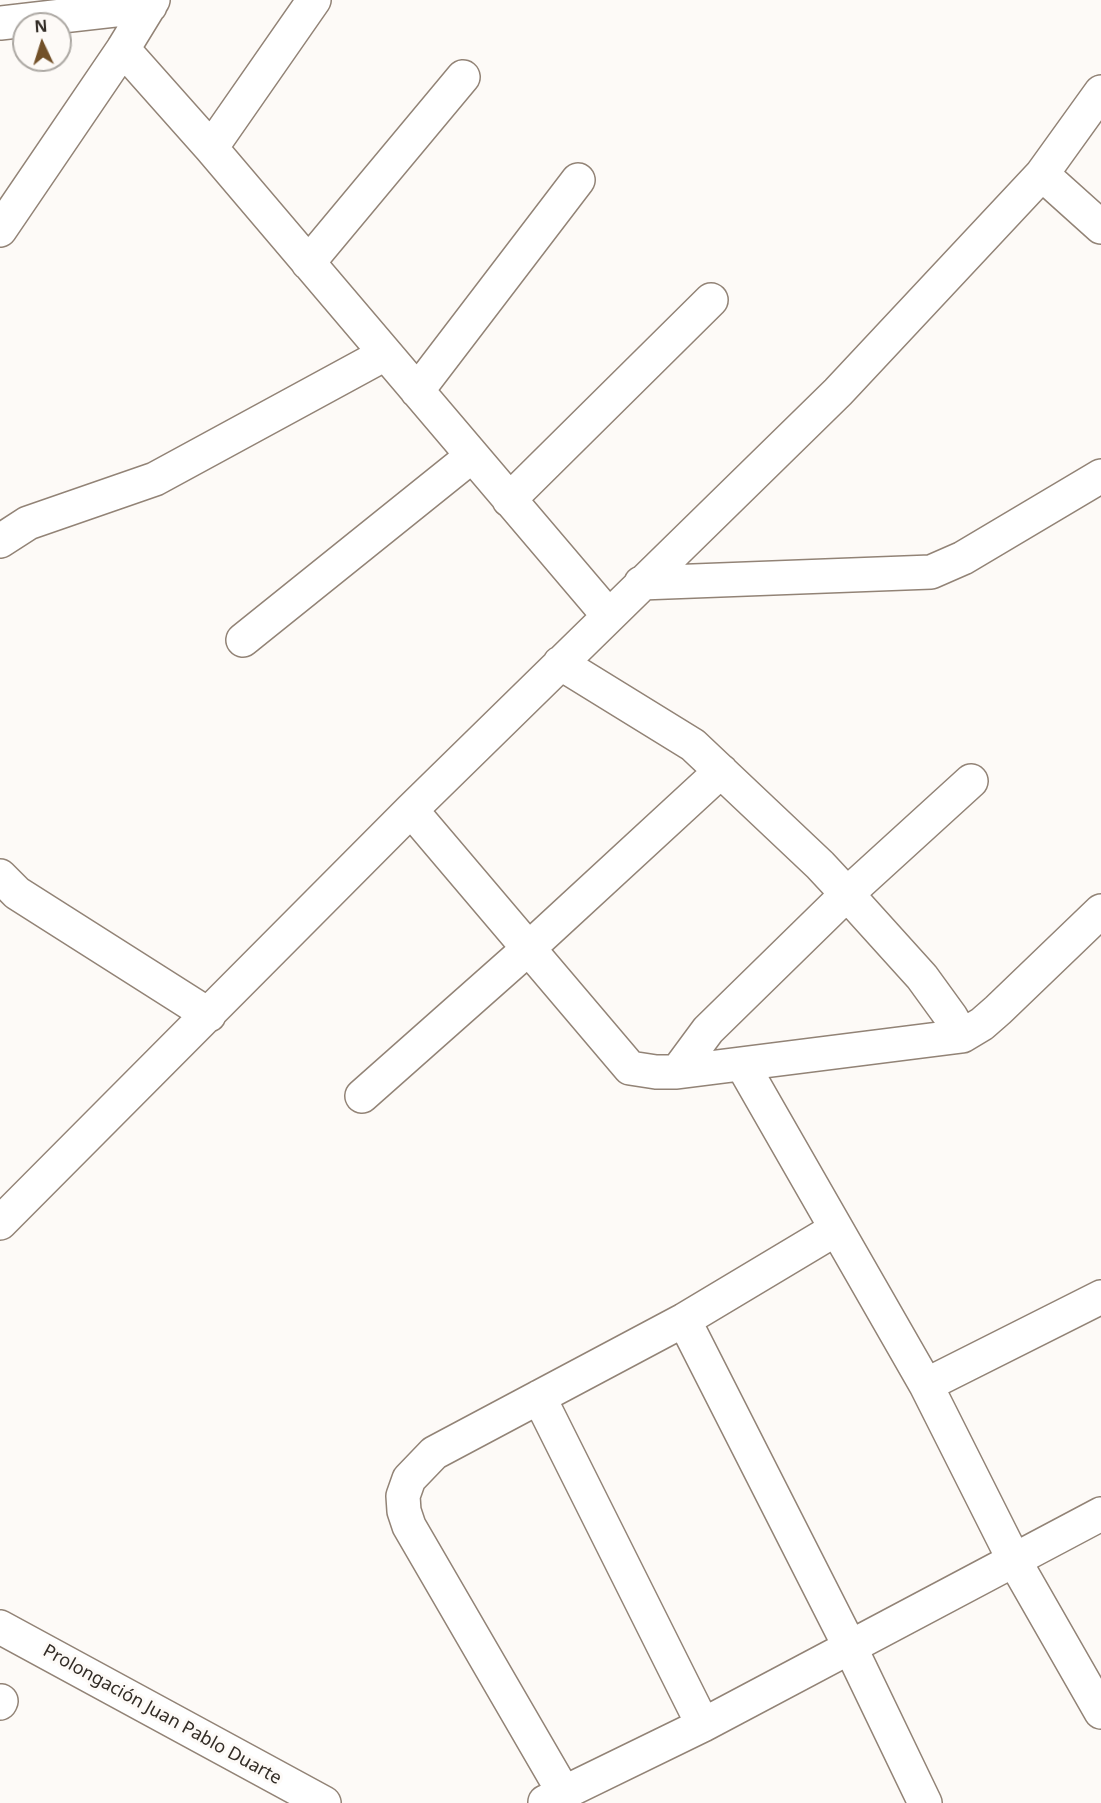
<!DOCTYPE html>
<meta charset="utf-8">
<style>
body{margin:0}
#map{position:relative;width:1101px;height:1803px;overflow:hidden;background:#fdfaf7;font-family:"Noto Sans",sans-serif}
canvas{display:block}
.north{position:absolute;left:12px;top:12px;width:60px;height:60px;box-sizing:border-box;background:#fdfaf7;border:2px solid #aca8a3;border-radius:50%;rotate:356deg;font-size:16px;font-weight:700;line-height:24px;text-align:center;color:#322c26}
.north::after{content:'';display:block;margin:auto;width:21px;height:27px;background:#725028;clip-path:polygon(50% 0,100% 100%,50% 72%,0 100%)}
</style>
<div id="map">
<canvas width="1101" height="1803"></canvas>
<div class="north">N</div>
</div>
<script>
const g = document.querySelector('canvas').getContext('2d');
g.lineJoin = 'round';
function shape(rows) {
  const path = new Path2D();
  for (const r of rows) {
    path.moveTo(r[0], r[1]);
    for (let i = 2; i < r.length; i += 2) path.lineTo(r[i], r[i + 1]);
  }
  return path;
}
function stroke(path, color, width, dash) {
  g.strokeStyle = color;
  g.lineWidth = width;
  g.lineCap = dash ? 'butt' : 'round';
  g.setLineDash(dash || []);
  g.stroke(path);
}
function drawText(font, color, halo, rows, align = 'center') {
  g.font = font + ' "Noto Sans",sans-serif';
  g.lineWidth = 6;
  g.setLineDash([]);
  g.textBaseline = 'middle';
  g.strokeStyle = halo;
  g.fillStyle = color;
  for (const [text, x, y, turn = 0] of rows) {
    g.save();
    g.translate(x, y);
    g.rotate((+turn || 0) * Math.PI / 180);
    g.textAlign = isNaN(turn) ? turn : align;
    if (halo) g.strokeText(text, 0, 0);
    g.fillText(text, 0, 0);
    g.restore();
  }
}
const minor = shape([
 [0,23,150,6],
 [123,49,211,148,608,615],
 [211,148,314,0],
 [1042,174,1101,227],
 [0,230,123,49,153,0],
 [308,263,463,77],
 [417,391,578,180],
 [509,500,711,300],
 [0,541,28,523,155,479,385,354],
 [641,583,931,572,963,558,1101,476],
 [243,640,472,456],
 [560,663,693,745,820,865,847,894,922,977,951,1017,962,1036,982,1024,998,1010,1101,911],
 [411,810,630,1068,656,1072,677,1072,708,1030,847,894,971,781],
 [0,876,17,893,209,1015],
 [742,1064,926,1385,1014,1560,1101,1712],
 [677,1072,962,1036],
 [362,1096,529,948,721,771],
 [0,1223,411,810,838,392,1042,174,1101,92],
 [684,1320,850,1647,925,1803],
 [926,1385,1101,1297],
 [539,1397,703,1725],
 [0,1627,324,1803],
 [0,1703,1,1701],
 [564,1793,409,1526,404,1511,403,1496,409,1479,434,1453,684,1320,836,1229],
 [545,1802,703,1725,1101,1514]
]);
stroke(minor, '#928376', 36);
stroke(minor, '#fff', 33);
drawText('18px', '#322c26', '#fdfaf7', [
 ["Prolongación Juan Pablo Duarte",162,1715,29]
]);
</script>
